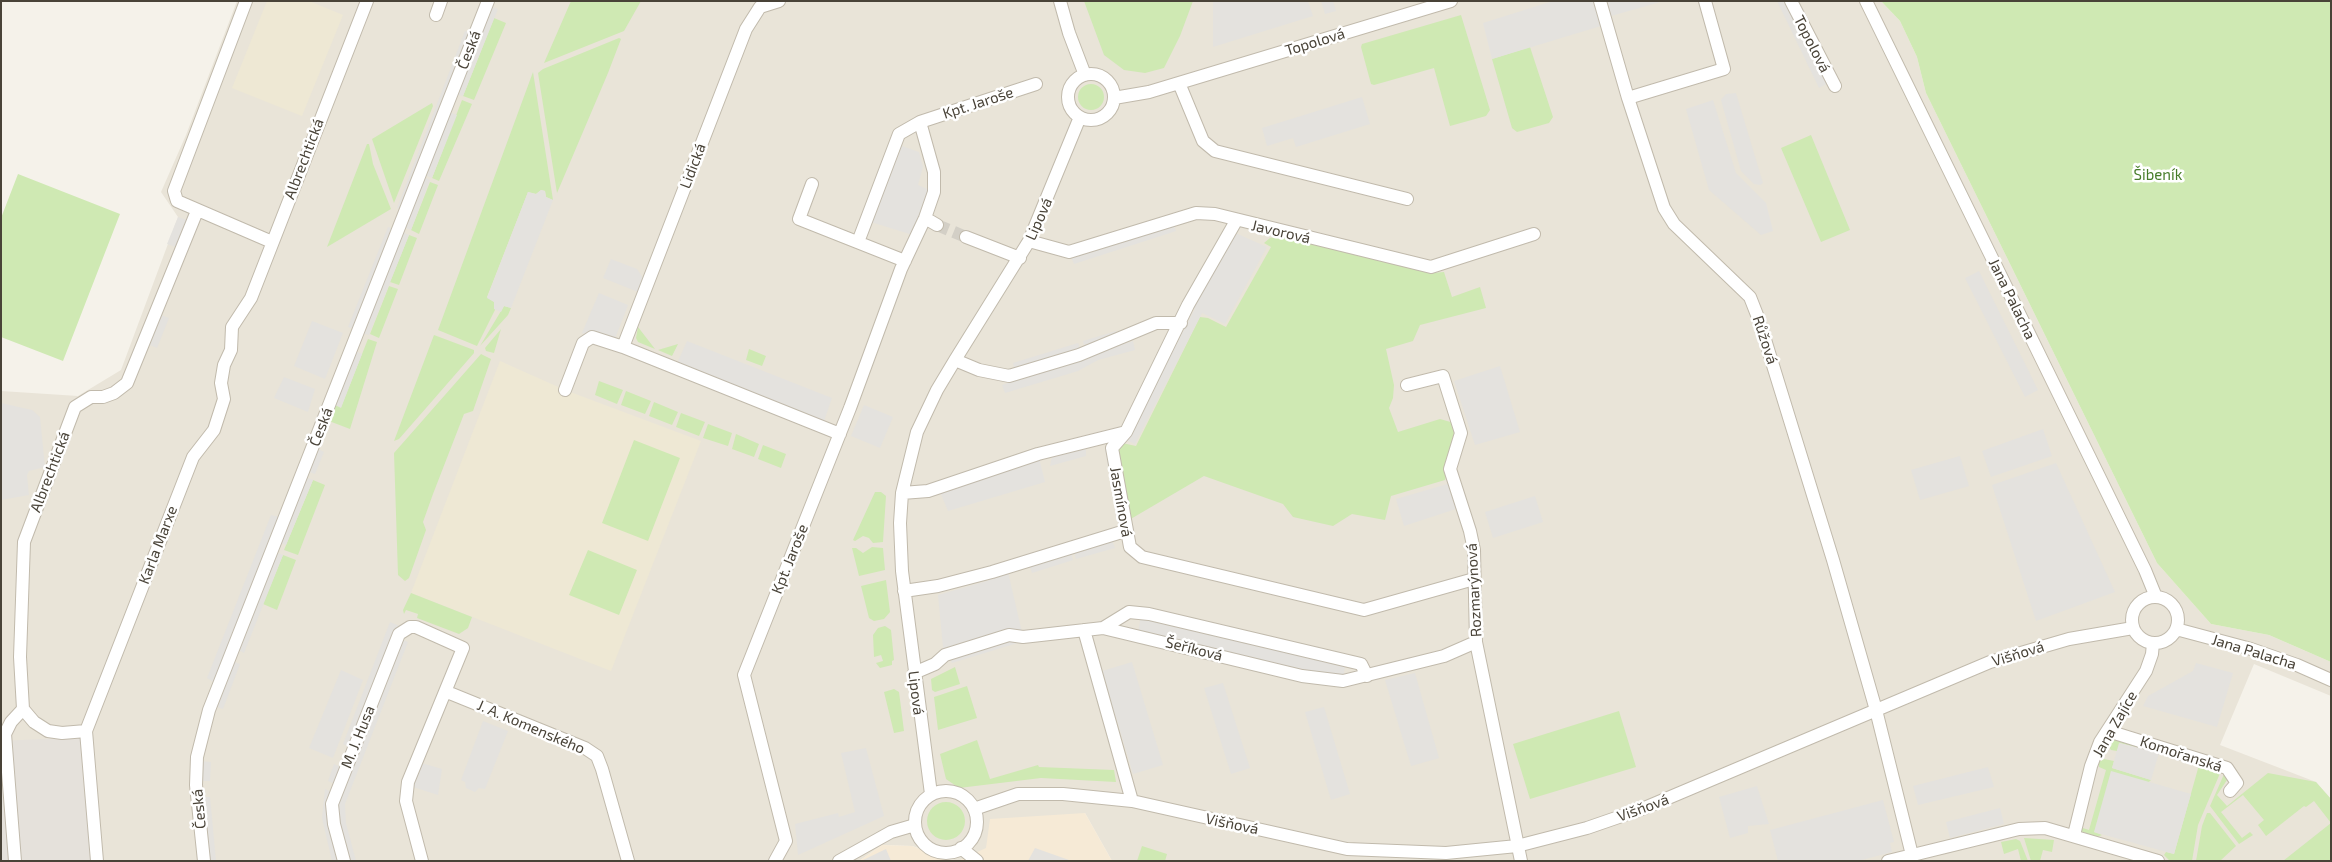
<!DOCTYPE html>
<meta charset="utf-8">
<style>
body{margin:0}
#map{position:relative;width:2332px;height:862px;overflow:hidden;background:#f5f2ea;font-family:"Exo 2",sans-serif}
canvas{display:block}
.frame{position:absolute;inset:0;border:2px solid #494338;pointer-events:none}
</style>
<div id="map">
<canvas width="2332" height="862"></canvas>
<div class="frame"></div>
</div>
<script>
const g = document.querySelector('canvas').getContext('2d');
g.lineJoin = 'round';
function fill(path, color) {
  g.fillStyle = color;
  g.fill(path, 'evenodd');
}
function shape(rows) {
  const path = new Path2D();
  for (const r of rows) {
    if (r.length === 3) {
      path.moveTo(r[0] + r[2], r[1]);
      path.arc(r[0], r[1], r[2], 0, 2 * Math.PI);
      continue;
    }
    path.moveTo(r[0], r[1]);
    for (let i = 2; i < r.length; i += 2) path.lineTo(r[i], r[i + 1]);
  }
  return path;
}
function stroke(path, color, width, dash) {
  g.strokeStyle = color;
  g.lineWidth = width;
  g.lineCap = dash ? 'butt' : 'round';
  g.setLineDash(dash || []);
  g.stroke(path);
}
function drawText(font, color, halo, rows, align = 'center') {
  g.font = font + ' "Exo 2",sans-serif';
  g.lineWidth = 5;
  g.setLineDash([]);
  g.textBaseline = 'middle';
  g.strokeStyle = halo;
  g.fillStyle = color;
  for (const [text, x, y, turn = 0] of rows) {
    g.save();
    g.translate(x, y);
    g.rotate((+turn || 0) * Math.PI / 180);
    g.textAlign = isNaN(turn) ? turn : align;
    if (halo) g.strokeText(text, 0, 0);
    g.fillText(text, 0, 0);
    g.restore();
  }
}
fill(shape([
 [237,1,1881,1,1900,21,1917,57,1926,93,2157,563,2211,624,2269,635,2331,662,2331,696,2254,664,2220,745,2316,782,2331,799,2331,861,1112,861,1085,813,958,861,912,846,882,845,859,861,96,861,1,741,1,391,78,396,121,370,178,217,161,192,186,135]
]), '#e9e4d8');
fill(shape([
 [1085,813,1112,861,958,861,986,848,990,819],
 [882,845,912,846,953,861,859,861]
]), '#f6ead6');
fill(shape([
 [82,737,96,861,1,861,1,741]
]), '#e5e1db');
fill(shape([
 [267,1,309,1,343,15,302,116,232,88],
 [500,361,565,390,701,441,611,671,411,593]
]), '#eee8d4');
fill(shape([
 [571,1,641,1,624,31,544,63],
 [1084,1,1193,1,1180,36,1164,68,1145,73,1124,70,1104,55],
 [1881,1,2331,1,2331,662,2269,635,2211,624,2157,563,1926,93,1917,57,1900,21],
 [1461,15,1490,110,1486,116,1450,126,1434,68,1374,85,1371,84,1361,47,1362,44],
 [494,18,506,23,474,100,463,96],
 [619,38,621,39,608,73,557,193,538,73,543,69],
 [1530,47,1553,117,1549,123,1517,132,1512,128,1492,59],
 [533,72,553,200,546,197,545,191,541,190,536,194,528,192,487,297,494,302,495,310,477,346,438,330],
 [1091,97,13],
 [462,100,472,104,439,181,432,178],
 [432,103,433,106,394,203,372,139],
 [1811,135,1850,230,1821,242,1781,148],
 [367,144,369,144,373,164,391,209,327,247],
 [18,174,120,214,63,361,1,337,1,218],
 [430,182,438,185,419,234,411,230],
 [409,235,417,238,399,285,390,282],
 [1280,236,1433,273,1444,272,1452,297,1480,287,1486,308,1420,325,1413,341,1386,349,1394,385,1393,398,1389,408,1398,432,1440,419,1454,423,1456,440,1445,480,1391,496,1385,520,1352,514,1333,526,1293,517,1283,504,1204,476,1129,520,1116,451,1122,443,1136,446,1200,317,1208,318,1226,327,1271,247,1264,243,1270,238],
 [389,286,398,289,379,338,370,334],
 [504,306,511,308,508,315,480,346],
 [638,327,655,349,638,342,636,338],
 [501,329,494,353,486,351,485,348],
 [434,335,474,350,474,353,399,439,394,441],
 [368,339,377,342,350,429,329,421,333,404,341,407],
 [678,344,672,356,658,350],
 [749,349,766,356,762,366,746,360],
 [481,354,491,359,473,411,464,414,433,494,423,522,426,530,409,578,405,581,398,575,394,453],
 [599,381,623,390,617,404,595,395],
 [626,391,651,401,645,414,621,405],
 [654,402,678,412,672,425,649,416],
 [681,413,705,422,699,436,676,427],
 [708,424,732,433,728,446,703,438],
 [736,434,759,444,754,457,732,449],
 [634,440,680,458,648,541,602,523],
 [763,445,786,454,781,468,758,459],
 [313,480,325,485,298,555,284,550],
 [875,492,881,492,886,496,883,542,873,543,869,538,863,536,855,541,853,540],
 [872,547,883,548,885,570,859,576,852,548,856,548,863,553],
 [588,550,637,570,619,615,569,595],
 [283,555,296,560,277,610,263,604],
 [886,580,890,612,884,619,874,621,869,618,861,586],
 [411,593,472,617,468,628,459,634,417,618,418,614,406,610,404,614,403,610],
 [885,626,891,630,894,660,892,661,892,665,880,668,876,663,883,661,881,655,874,657,873,635,878,628],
 [955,667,960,684,935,692,932,690,931,679],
 [967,686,977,718,938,730,934,697],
 [894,689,899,692,904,731,894,733,884,692],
 [1619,711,1636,767,1530,799,1513,744],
 [2114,739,2159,753,2120,743,2117,751,2111,750,2107,744],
 [977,740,990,779,1038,765,1039,767,1114,770,1116,782,1041,778,959,788,946,779,940,754],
 [2104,759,2114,761,2112,768,2151,780,2094,832,2102,835,2097,837,2080,831,2083,828,2089,830,2106,770,2099,767,2099,762],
 [2199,765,2221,771,2198,825,2192,861,2170,861,2164,855,2166,852,2174,854],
 [2225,772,2229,777,2217,795,2227,806,2268,773,2316,782,2331,799,2331,861,2283,861,2331,823,2314,801,2306,807,2304,806,2266,836,2258,825,2264,820,2243,795,2221,812,2242,838,2250,832,2253,835,2239,844,2210,806],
 [946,821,19],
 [2207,813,2210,813,2236,846,2220,861,2196,861,2202,826],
 [2024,838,2054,840,2052,852,2043,850,2040,861,2031,861],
 [2016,839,2020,841,2028,861,2021,861,2018,849,2004,854,2001,842],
 [1142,846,1167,854,1165,861,1137,861]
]), '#cfe9b3');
fill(shape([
 [1213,1,1308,1,1313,16,1213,47],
 [1321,1,1333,1,1336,11,1325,14],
 [1553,1,1594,1,1601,26,1492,59,1483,23],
 [1607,1,1664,1,1611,16],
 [1777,1,1791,1,1832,81,1819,88],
 [489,6,498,9,463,96,456,94],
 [465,31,473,34,403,210,397,208],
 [1736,93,1763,183,1760,185,1754,184,1741,171,1721,100,1726,94],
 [1362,97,1370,124,1296,147,1293,138,1267,146,1262,128],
 [1713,100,1736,173,1766,203,1773,231,1761,235,1709,190,1686,109],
 [449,112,457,115,432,178,425,175],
 [902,146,919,152,923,167,918,185,934,192,916,236,871,222],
 [424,177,430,180,411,230,404,227],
 [541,190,545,191,546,197,553,200,511,308,504,306,501,312,494,309,494,302,487,298,528,192,536,194],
 [178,217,193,222,182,249,167,244],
 [1172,220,1176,231,1074,264,1069,252],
 [388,227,396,230,356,330,348,327],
 [1231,231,1267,247,1225,324,1202,313,1135,444,1126,440,1195,309,1188,305],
 [402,232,409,235,369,335,362,333],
 [611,259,637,269,643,278,638,292,603,278],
 [1979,271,2038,390,2025,397,1965,278],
 [599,293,628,305,613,344,582,333],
 [158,314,169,318,157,348,147,344],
 [312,321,343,333,325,379,294,366],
 [1116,331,1117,335,1084,345,1083,341],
 [687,341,832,398,822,427,675,368],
 [1133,341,1135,350,1098,360,1078,371,1005,393,1002,385],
 [1078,343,1081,350,1015,370,1013,363],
 [355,351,362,354,341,408,333,404],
 [1500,366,1520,432,1475,445,1454,381],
 [284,377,315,389,308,412,274,398],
 [1,403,32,410,40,417,45,467,29,471,27,475,29,495,1,500],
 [864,405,893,417,880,448,851,436],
 [2043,429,2052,456,1991,477,1982,451],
 [1086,446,1086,456,1050,466,1052,456],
 [316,448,324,452,315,474,307,471],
 [1105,449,1109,449,1120,516,1116,517],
 [1038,454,1045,482,948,511,938,487],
 [1960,456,1969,486,1920,500,1911,470],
 [2056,463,2115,592,2036,621,1992,485],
 [305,477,313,480,286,545,279,542],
 [1451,483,1459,508,1404,526,1396,499],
 [1535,496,1543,522,1493,538,1485,512],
 [271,515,280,517,215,683,207,678],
 [1112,540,1115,548,1076,559,1074,552],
 [1071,551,1073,560,1032,573,1029,564],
 [275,552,283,555,244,653,237,649],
 [1008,572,1024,641,952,663,949,657,945,655,943,647,938,595,987,581],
 [1142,609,1347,657,1343,678,1138,633],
 [390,622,400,626,395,632,349,747,343,744],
 [401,639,408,642,345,804,346,823,356,861,348,861,339,825,338,802],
 [232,661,240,664,223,709,214,706],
 [1132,662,1163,765,1133,774,1102,671],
 [2196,663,2233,673,2217,727,2143,706,2148,696,2193,671],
 [341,670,363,680,333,758,309,748],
 [1415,673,1439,758,1411,766,1385,680],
 [1223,683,1250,768,1231,774,1204,688],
 [1324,707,1350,794,1331,800,1305,712],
 [483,721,508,731,485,789,479,788,475,792,466,788,465,782,461,780],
 [2119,743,2159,753,2151,780,2112,768],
 [866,748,884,816,798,855,795,824,838,813,839,817,855,812,841,753],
 [201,761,211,762,210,781,201,781],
 [421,763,442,769,438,795,413,787],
 [334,764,341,767,335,784,328,781],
 [1988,767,1994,787,1918,805,1913,786],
 [2111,771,2191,794,2174,854,2094,832],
 [1757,786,1769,824,1748,826,1748,833,1730,838,1719,797],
 [325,789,332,792,339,861,332,861,322,818],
 [202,797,210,797,216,861,206,861],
 [1883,800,1894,842,1890,843,1892,852,1858,861,1778,861,1770,830],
 [2000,808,2004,824,1950,838,1946,822],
 [1035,848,1069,860,1069,861,1028,861],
 [886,849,891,861,861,861]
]), '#e4e2de');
stroke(shape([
 [937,225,966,237]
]), '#d3cfc6', 12, [12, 6]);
const minor = shape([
 [246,1,174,191,177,201,272,242],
 [1060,1,1069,33,1085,75],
 [1600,1,1628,98,1664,208,1674,224,1750,297,1759,320,1833,560,1876,710,1912,855],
 [1791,1,1835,86],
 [1866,1,2145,570,2156,597],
 [436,15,441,1],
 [1091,97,23],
 [1179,83,1203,141,1215,151,1407,199],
 [1114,98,1149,92,1451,1],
 [1628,98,1724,69,1705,1],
 [812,184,799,219,905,261],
 [925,218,937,225],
 [1236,221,1188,305,1126,432,1112,448,1130,547,1142,557,1364,610,1474,579],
 [966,237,1020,258],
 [1029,241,1069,252,1196,213,1215,214,1431,267,1534,234],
 [858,242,899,134,920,122],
 [623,347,746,29,760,7,779,1],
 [955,360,979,370,1009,376,1079,355,1156,323,1181,323],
 [1407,385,1443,376,1461,433,1450,469,1470,531,1474,550,1476,642,1521,861],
 [565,390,583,343,592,337,623,347,840,434],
 [902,493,928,491,1038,454,1126,432],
 [904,591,938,586,992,572,1125,531],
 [2155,620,23],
 [1103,628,1129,612,1149,614,1361,664,1367,676],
 [2176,629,2251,649,2297,665,2331,680],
 [1084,630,1132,801],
 [914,673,935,664,945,655,1009,635,1023,637,1103,628,1302,676,1343,681,1444,656,1476,642],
 [447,692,585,748,597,756,602,769,628,861],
 [86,731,62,733,48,731,34,722,23,709,20,657,24,542,75,407,91,397,103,397,114,393,127,383,197,211],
 [2108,731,2227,768,2237,783,2230,791],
 [946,822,31],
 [931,794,902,571,900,523,902,493,917,432,937,390,955,360,1029,241,1080,117],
 [974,809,1018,794,1063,794,1132,801,1347,849,1446,853,1517,846,1587,828,1642,809,1990,662,2069,639,2133,628],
 [2074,835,2091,766,2100,742,2146,671,2152,654,2153,643],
 [961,848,977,861],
 [15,861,5,734,11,722,23,709],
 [97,861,86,731,193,457,214,430,224,399,221,383,224,365,231,350,232,327,251,298,367,1],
 [204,861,196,785,197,757,209,710,488,1],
 [344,861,334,824,332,804,399,634,410,627,416,627,463,648,408,782,406,801,422,861],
 [775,861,786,841,744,675,850,408,901,269,925,218,934,192,934,172,920,122,1036,84],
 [839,861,891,832,915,825],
 [1888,861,2019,829,2045,828,2158,861]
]);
stroke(minor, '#c1baac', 14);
stroke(minor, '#fff', 12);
drawText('15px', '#494338', '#fff', [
 ["Topolová",1315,42,-17],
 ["Topolová",1812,44,63],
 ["Česká",469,50,-69],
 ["Kpt. Jaroše",978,103,-18],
 ["Albrechtická",304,159,-69],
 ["Lidická",693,166,-69],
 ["Lipová",1039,219,-66],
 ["Javorová",1281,232,13],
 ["Jana Palacha",2012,299,64],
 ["Růžová",1765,340,72],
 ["Česká",321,427,-69],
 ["Albrechtická",50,472,-69],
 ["Jasmínová",1121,502,80],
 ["Karla Marxe",158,545,-69],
 ["Kpt. Jaroše",790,559,-68],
 ["Rozmarýnová",1474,590,-93],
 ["Šeříková",1194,649,14],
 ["Jana Palacha",2254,652,17],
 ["Višňová",2018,654,-17],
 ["Lipová",916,693,83],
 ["Jana Zajíce",2115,724,-60],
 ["J. A. Komenského",531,727,23],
 ["M. J. Husa",358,737,-68],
 ["Komořanská",2181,754,18],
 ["Višňová",1643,808,-20],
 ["Česká",199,809,-95],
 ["Višňová",1232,824,12]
]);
drawText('15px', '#467c2a', '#fff', [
 ["Šibeník",2158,175]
]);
</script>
